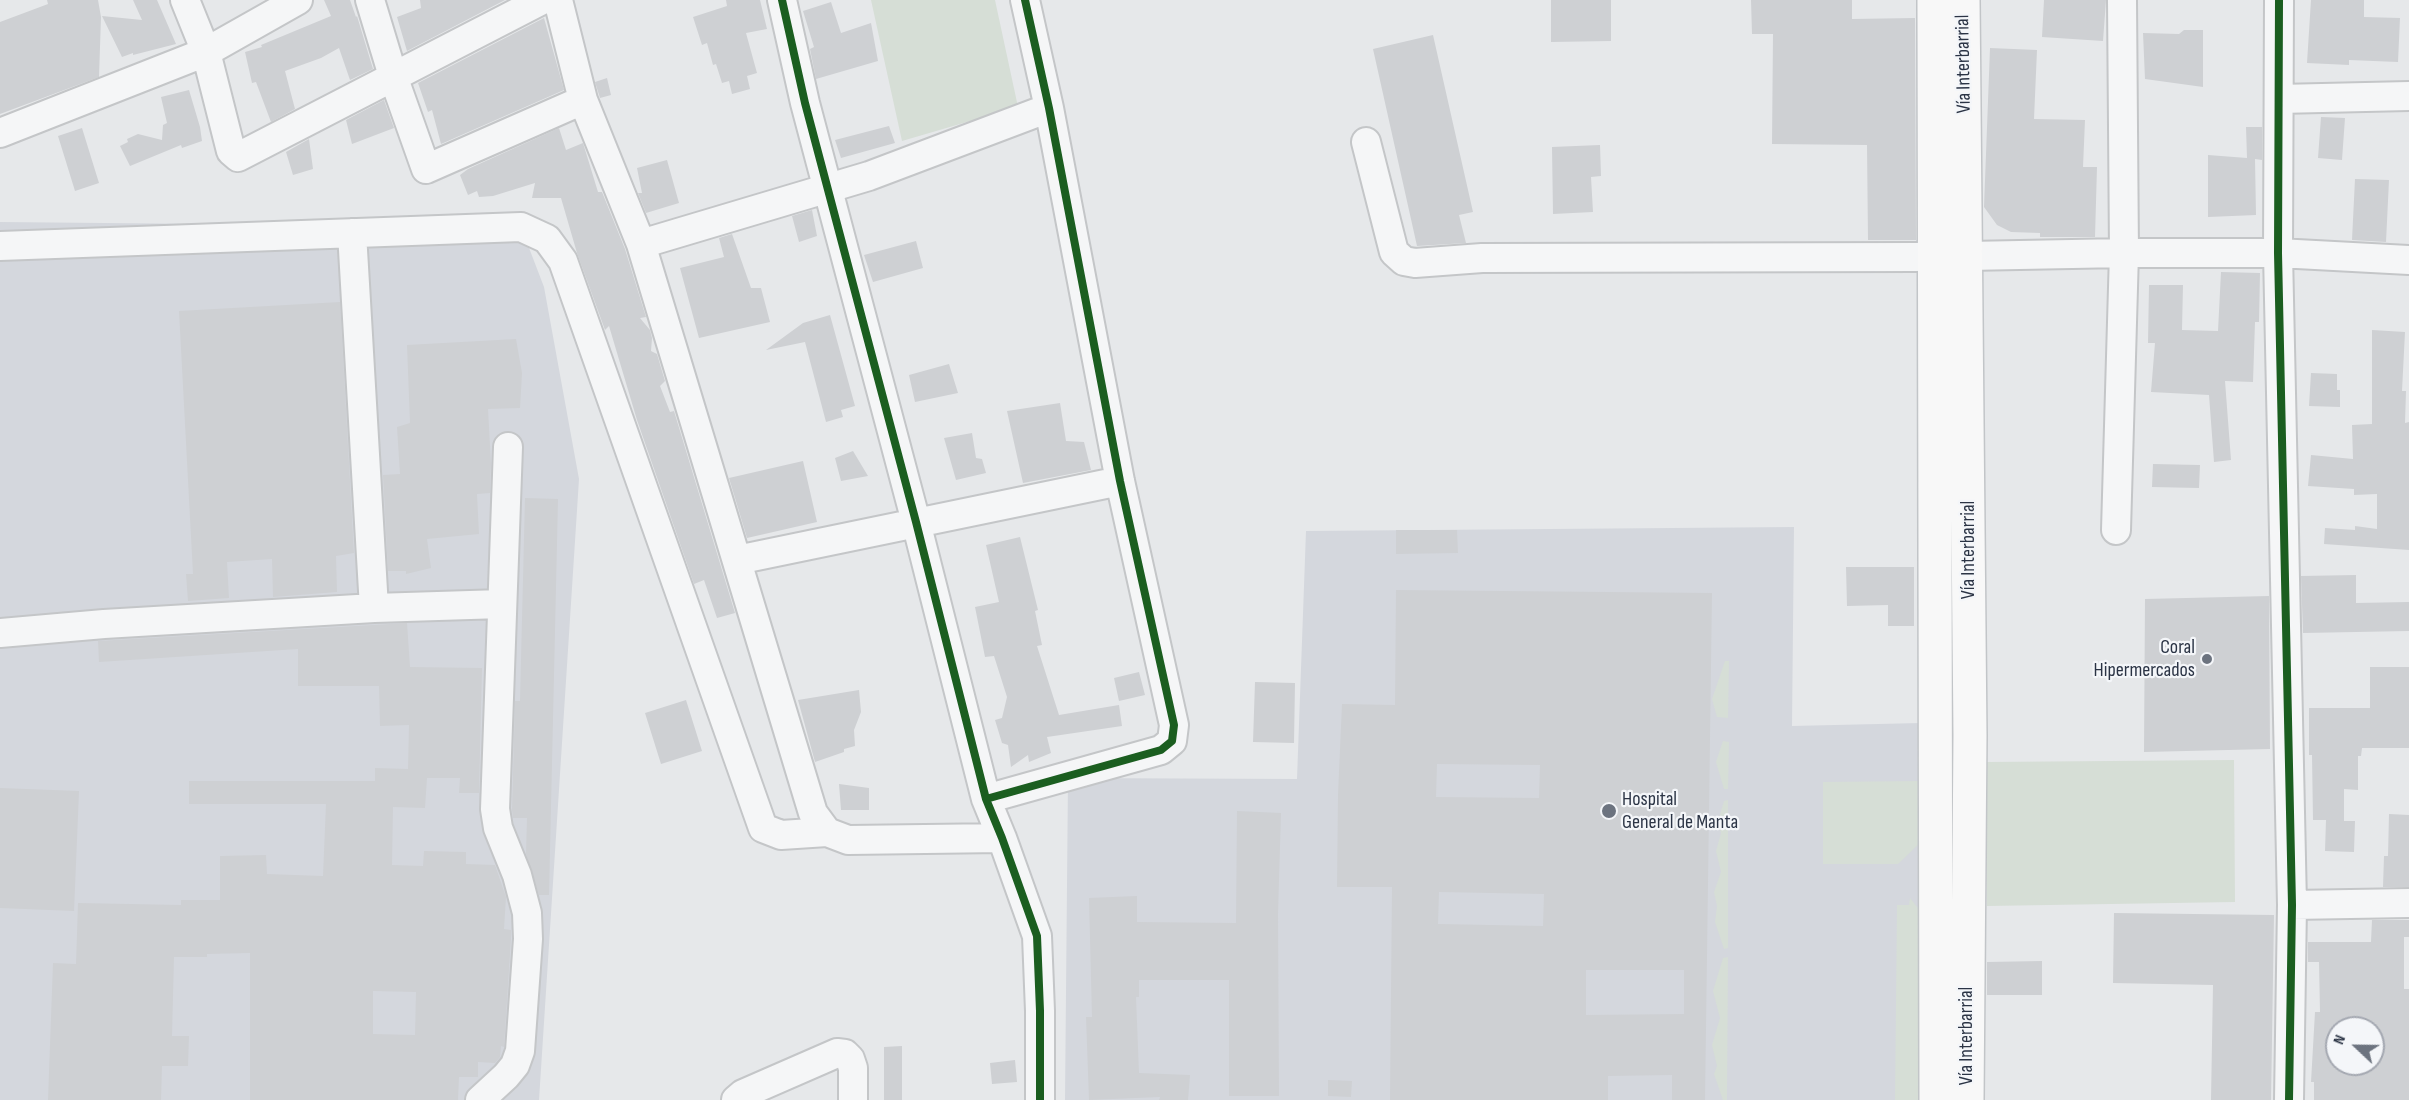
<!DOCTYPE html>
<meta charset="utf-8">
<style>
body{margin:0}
#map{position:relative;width:2409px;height:1100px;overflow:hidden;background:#e6e8ea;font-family:"Sofia Sans Condensed",sans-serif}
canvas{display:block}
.north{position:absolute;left:2325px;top:1016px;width:60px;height:60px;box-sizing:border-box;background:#f4f6f9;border:2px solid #a4a8b1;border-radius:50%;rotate:292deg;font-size:16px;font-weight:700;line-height:24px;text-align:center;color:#2b3445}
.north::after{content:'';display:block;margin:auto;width:21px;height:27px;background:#6c737f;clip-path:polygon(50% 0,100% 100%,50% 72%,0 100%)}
</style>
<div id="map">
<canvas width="2409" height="1100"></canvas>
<div class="north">N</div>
</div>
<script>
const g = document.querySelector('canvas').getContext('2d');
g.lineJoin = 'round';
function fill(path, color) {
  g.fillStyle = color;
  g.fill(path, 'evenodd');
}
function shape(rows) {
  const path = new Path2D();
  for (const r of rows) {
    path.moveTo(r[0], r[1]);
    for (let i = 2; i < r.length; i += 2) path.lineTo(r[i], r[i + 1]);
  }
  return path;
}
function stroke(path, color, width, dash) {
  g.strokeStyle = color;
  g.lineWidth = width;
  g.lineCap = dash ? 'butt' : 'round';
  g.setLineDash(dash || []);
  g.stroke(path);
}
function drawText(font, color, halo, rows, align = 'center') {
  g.font = font + ' "Sofia Sans Condensed",sans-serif';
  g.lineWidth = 4.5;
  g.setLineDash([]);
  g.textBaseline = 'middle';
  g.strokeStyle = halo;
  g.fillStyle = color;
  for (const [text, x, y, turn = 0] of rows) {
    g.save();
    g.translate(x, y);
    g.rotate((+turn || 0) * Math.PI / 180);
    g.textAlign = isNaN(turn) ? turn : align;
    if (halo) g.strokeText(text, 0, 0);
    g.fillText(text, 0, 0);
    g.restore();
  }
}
fill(shape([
 [0,222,521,227,544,287,579,479,539,1100,0,1100],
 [1794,527,1792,726,1921,723,1920,1100,1065,1100,1068,778,1297,779,1306,531]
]), '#d4d7dd');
fill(shape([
 [871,0,995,0,1018,107,902,141],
 [1725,661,1729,661,1728,718,1717,717,1712,699],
 [1723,741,1729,742,1728,789,1724,789,1716,762],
 [2234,760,2235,902,1987,906,1986,762],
 [1921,781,1921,842,1898,864,1823,864,1823,782],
 [1728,800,1728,948,1724,949,1715,922,1717,906,1714,892,1721,872,1716,851,1721,833,1718,821,1724,801],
 [1910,898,1921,912,1920,1100,1895,1100,1897,905,1909,905],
 [1728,957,1727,1100,1723,1100,1714,1074,1717,1066,1712,1045,1720,1018,1713,991,1723,958]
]), '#d6ded6');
fill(shape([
 [47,0,98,0,101,17,99,77,0,114,0,22,48,4],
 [133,0,157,0,176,44,133,55,133,53,122,57,102,16,142,20],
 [324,0,350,0,356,17,357,16,373,69,350,80,339,48,321,58,285,71,295,109,271,122,256,82,252,83,245,52,262,47,261,45,331,16],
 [420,0,505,0,407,51,397,17,421,8],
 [726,0,760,0,767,29,746,33,757,73,747,76,750,89,732,94,729,81,722,83,716,64,713,65,707,43,702,45,693,17,727,6],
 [1551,0,1611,0,1611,41,1551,42],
 [1751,0,1852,0,1852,19,1915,18,1916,240,1868,240,1867,145,1772,144,1773,34,1752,34],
 [2044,0,2106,0,2103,41,2042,37],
 [2311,0,2364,0,2364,17,2400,18,2398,62,2349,60,2349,65,2307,63],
 [831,2,841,33,871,23,878,61,816,79,810,49,814,47,803,11],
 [544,18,564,90,441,144,432,110,428,112,418,83],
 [2184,30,2203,30,2203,87,2145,79,2143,33,2179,34],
 [1433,35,1473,212,1459,215,1466,243,1417,246,1373,49],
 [1990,48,2037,50,2034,119,2085,120,2083,167,2097,167,2095,237,2040,237,2040,233,2011,232,1997,225,1984,207],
 [607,78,611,95,600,98,595,82],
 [189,90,200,127,202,141,182,148,181,145,130,166,120,146,128,142,127,139,138,134,162,140,163,125,167,123,161,97],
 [384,100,394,128,352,144,346,120],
 [2321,117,2345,118,2342,160,2318,158],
 [889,126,895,143,841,158,835,140],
 [2246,127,2262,127,2262,160,2255,159,2256,215,2208,217,2208,155,2247,158],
 [82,128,99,183,75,191,58,136],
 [559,128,566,150,583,143,598,192,602,192,625,249,646,317,640,318,650,330,652,338,651,351,657,354,665,381,660,386,670,412,674,411,735,613,717,618,704,580,694,584,637,420,609,326,605,330,577,253,561,198,532,198,535,183,493,196,479,197,477,191,468,195,460,175,468,169],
 [309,139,313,169,293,175,286,152],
 [1600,145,1601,176,1591,177,1593,212,1553,214,1552,147],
 [667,160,679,203,646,213,638,193,642,193,637,168],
 [2355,179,2389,180,2386,242,2352,240],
 [812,210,817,236,799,242,792,216],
 [732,234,751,288,761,288,770,322,699,338,680,268,724,257,719,238],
 [916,241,923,268,873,282,864,255],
 [2221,272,2260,273,2259,322,2255,322,2253,382,2225,381,2231,460,2214,462,2209,395,2151,392,2155,343,2148,343,2149,285,2183,285,2182,330,2218,331],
 [340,302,354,553,336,556,337,592,273,597,272,559,227,562,229,598,188,601,186,574,193,574,179,311],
 [830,315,855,406,841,410,843,417,826,422,805,342,766,350,803,323],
 [2372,330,2405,332,2402,391,2406,391,2405,423,2409,422,2409,550,2324,544,2325,528,2355,530,2355,526,2377,529,2377,494,2354,495,2354,489,2308,486,2311,455,2353,459,2352,425,2372,424],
 [516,339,522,373,520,408,488,409,491,464,490,493,477,494,479,534,427,539,431,568,406,574,406,571,388,571,383,475,400,474,397,427,410,423,407,345],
 [949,364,958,393,915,402,909,375],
 [2311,373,2337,374,2337,390,2340,390,2340,407,2309,406],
 [1060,403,1066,441,1084,442,1091,470,1023,483,1007,411],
 [972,433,976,458,982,459,986,473,956,480,944,438],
 [853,451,868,476,841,481,835,458],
 [803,461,817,522,747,538,729,478],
 [2153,464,2200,465,2199,488,2152,487],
 [525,498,558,499,549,895,539,895,526,854,527,818,513,818,512,810,515,701,520,701],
 [1396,530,1457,530,1458,553,1396,554],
 [1020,537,1038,610,1035,611,1042,645,1037,646,1059,715,1119,705,1122,726,1047,737,1051,753,1029,762,1028,755,1011,767,1008,745,1002,743,995,720,1002,718,1007,697,994,656,985,657,975,607,999,602,986,545],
 [1846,567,1914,567,1914,626,1888,626,1888,605,1847,606],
 [2356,575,2356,603,2409,602,2409,631,2303,633,2301,576],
 [1396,590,1712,593,1705,1100,1672,1100,1672,1075,1608,1076,1608,1100,1390,1100,1392,887,1337,887,1338,795,1342,704,1395,705],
 [1437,764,1540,765,1539,798,1436,797],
 [1439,892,1544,894,1543,926,1438,924],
 [1586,970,1684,970,1684,1014,1586,1015],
 [2269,596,2270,749,2144,752,2145,599],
 [407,623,410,667,482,668,479,793,459,793,460,778,427,778,425,808,393,807,392,865,423,866,424,851,466,852,466,864,495,865,506,897,504,929,511,930,511,939,504,1047,501,1046,500,1057,495,1063,478,1062,478,1077,459,1077,458,1100,250,1100,250,953,207,954,207,957,174,957,172,1036,189,1036,188,1066,162,1066,161,1100,48,1100,53,963,76,964,78,903,181,905,181,900,220,900,220,856,266,855,267,874,323,876,326,804,189,804,189,781,375,781,375,768,408,769,409,725,380,726,379,686,298,686,298,649,99,662,98,641],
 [373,991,416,992,415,1035,373,1034],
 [2370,667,2409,667,2409,748,2362,748,2361,756,2358,756,2358,790,2344,789,2344,821,2355,821,2354,852,2325,851,2326,820,2313,820,2312,755,2309,755,2309,708,2370,708],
 [1139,672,1145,695,1119,701,1114,678],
 [1255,682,1295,683,1294,743,1253,742],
 [859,690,861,712,854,730,855,746,844,749,844,752,815,762,798,700],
 [686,700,702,751,661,764,645,713],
 [839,784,869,788,869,810,841,810],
 [0,788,79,791,74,911,0,908],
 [1237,811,1281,813,1278,914,1279,1096,1229,1096,1229,980,1139,980,1139,997,1136,997,1139,1073,1190,1075,1188,1100,1159,1100,1160,1097,1089,1100,1086,1017,1092,1017,1089,898,1137,896,1137,922,1236,923],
 [2389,814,2409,815,2409,887,2383,887,2384,856,2388,856],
 [2114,913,2274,915,2271,1100,2211,1100,2213,985,2113,983],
 [2372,920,2409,920,2409,937,2404,937,2404,989,2409,989,2409,1100,2314,1100,2314,1082,2311,1082,2315,1012,2320,1012,2319,962,2308,962,2308,942,2371,942],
 [2337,1028,2373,1028,2373,1064,2337,1064],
 [2042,961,2042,995,1987,995,1987,962],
 [902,1046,902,1100,884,1100,884,1047],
 [1015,1060,1017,1082,992,1084,990,1063],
 [1328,1080,1352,1081,1351,1097,1328,1096]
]), '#ced0d3');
const minor = shape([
 [185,0,206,52,231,151,238,157,542,0],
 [370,0,393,76,426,169,583,100],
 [558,0,583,100,641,244,813,813,827,832],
 [782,0,805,103,916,522,986,799,1002,838,1037,936,1040,1011,1040,1100],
 [2279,0,2278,253,2292,905,2289,1100],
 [2279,99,2409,96],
 [0,133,206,52,298,0],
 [1366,142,1394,252,1404,261,1415,263,1482,258,1915,257,2124,253,2278,253,2409,260],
 [352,233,374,608],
 [641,244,869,176,1049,108],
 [0,246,521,227,547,239,563,261,763,828,781,835,827,832,848,840,1002,838],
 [2116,530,2124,253,2122,0],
 [737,560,1120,481],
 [0,633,104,624,374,608,502,604],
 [986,799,1161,750,1172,741,1174,725,1120,481,1049,108,1025,0],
 [2292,905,2409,903],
 [480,1100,506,1076,515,1065,520,1051,528,939,527,913,517,875,498,828,495,809,508,447],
 [736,1100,743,1094,837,1053,845,1054,850,1059,853,1068,853,1100]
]);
const major = shape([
 [1934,0,1936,1100],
 [1963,0,1970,735,1967,1100]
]);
stroke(minor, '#c4c6c8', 32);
stroke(major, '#c2c5c8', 36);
stroke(minor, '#f5f6f7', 28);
stroke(major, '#f8f8f8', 33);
stroke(shape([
 [782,0,805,103,916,522,986,799,1002,838,1037,936,1040,1011,1040,1100],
 [2279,0,2278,253,2292,905,2289,1100],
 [986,799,1161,750,1172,741,1174,725,1120,481,1049,108,1025,0]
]), '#1b5e20', 8);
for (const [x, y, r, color] of [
 [2207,659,6,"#6c737f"],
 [1609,811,8,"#6c737f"]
]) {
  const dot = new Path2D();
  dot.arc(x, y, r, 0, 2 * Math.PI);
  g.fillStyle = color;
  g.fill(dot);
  stroke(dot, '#f4f6f9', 2);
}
drawText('20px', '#2b3445', '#f4f6f9', [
 ["Vía Interbarrial",1964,64,-91],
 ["Vía Interbarrial",1969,550,-90],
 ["Vía Interbarrial",1967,1036,-90]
]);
drawText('20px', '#2b3445', '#f4f6f9', [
 ["Coral",2195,648],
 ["Hipermercados",2195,671],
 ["Hospital",1622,800,"left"],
 ["General de Manta",1622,823,"left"]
], 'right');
</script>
